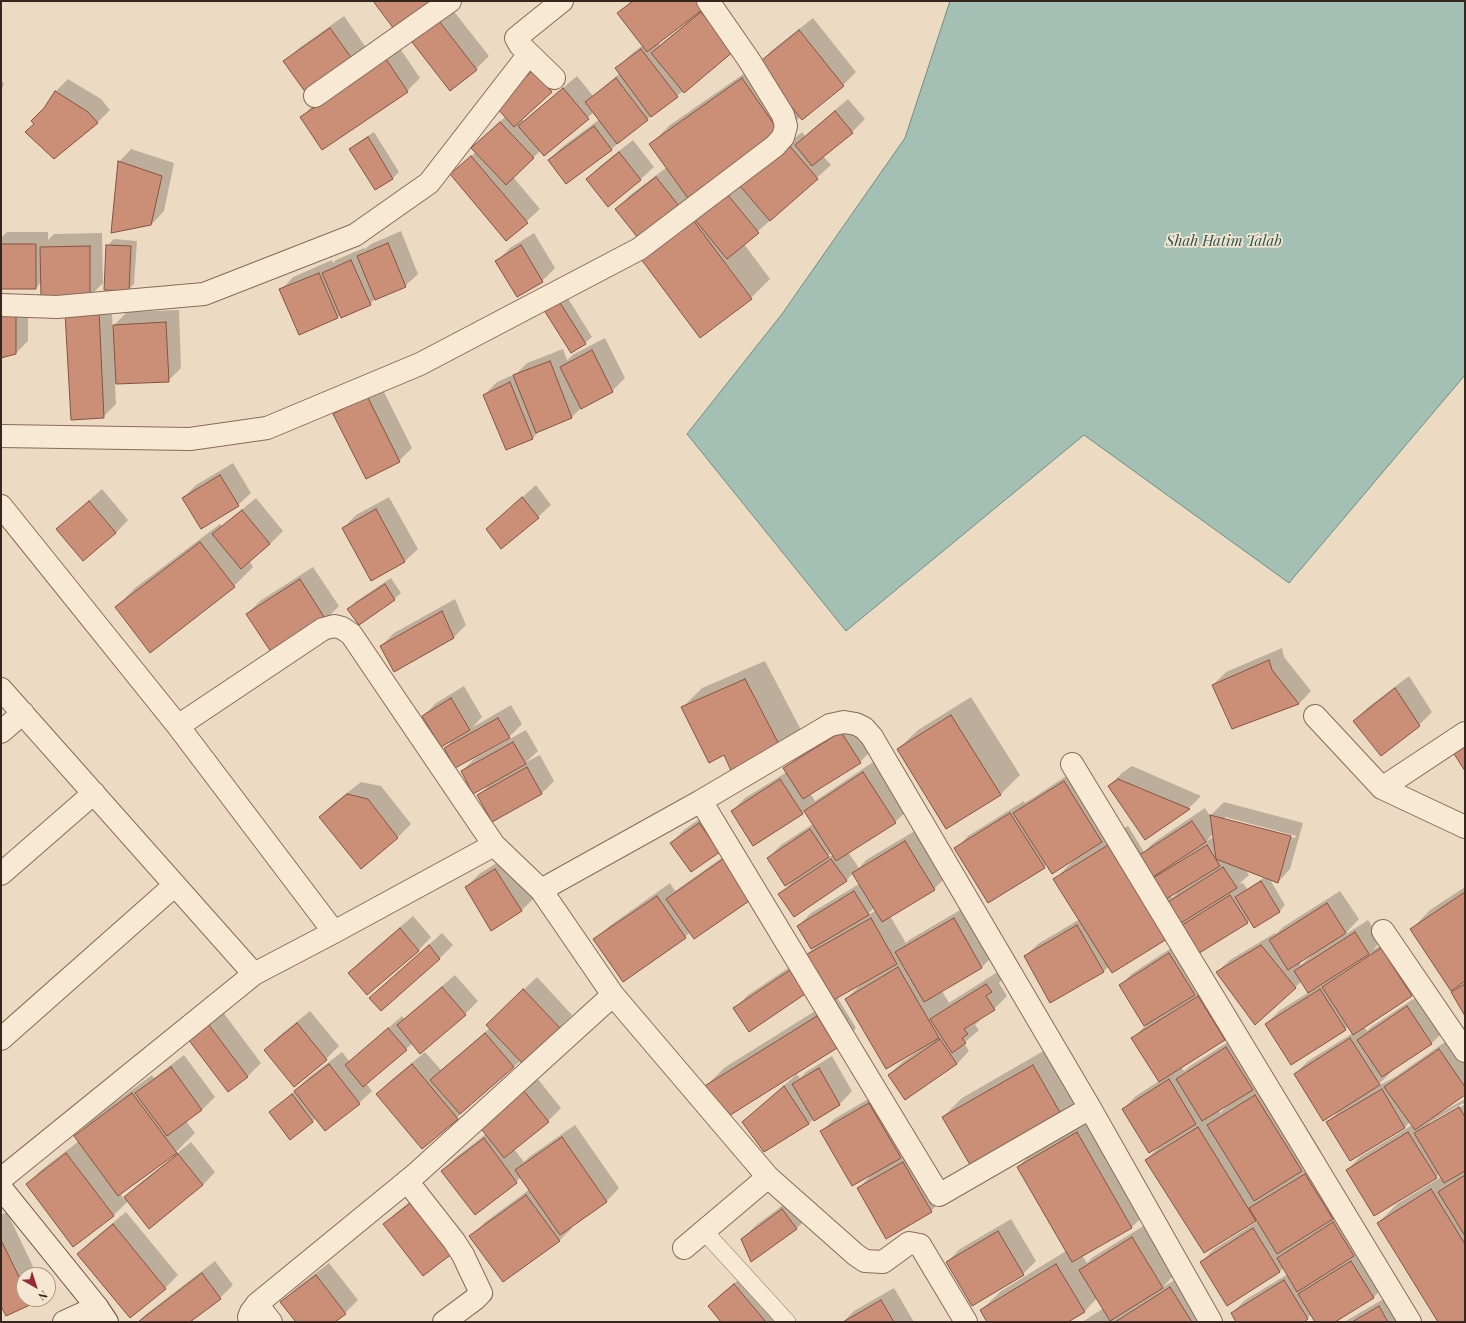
<!DOCTYPE html>
<style>
body{margin:0}
#map{position:relative;width:1466px;height:1323px;overflow:hidden;background:#eddac2;font-family:"Playfair Display",serif}
canvas{display:block}
.frame{position:absolute;inset:0;border:2px solid #36261d;pointer-events:none}
.north{position:absolute;left:16px;top:1267px;width:40px;height:40px;box-sizing:border-box;background:#f5e6d1;border:1px solid #a99989;border-radius:50%;rotate:141deg;font-size:11px;font-weight:700;line-height:16px;text-align:center;color:#36261d}
.north::after{content:'';display:block;margin:auto;width:14px;height:18px;background:#952a39;clip-path:polygon(50% 0,100% 100%,50% 72%,0 100%)}
</style>
<div id="map">
<canvas width="1466" height="1323"></canvas>
<div class="frame"></div>
<div class="north">N</div>
</div>
<script>
const g = document.querySelector('canvas').getContext('2d');
g.lineJoin = 'round';
function fill(path, color) {
  g.fillStyle = color;
  g.fill(path, 'evenodd');
}
function shape(rows) {
  const path = new Path2D();
  for (const r of rows) {
    path.moveTo(r[0], r[1]);
    for (let i = 2; i < r.length; i += 2) path.lineTo(r[i], r[i + 1]);
  }
  return path;
}
function stroke(path, color, width, dash) {
  g.strokeStyle = color;
  g.lineWidth = width;
  g.lineCap = dash ? 'butt' : 'round';
  g.setLineDash(dash || []);
  g.stroke(path);
}
function drawText(font, color, halo, rows, align = 'center') {
  g.font = font + ' "Playfair Display",serif';
  g.lineWidth = 3.5;
  g.setLineDash([]);
  g.textBaseline = 'middle';
  g.strokeStyle = halo;
  g.fillStyle = color;
  for (const [text, x, y, turn = 0] of rows) {
    g.save();
    g.translate(x, y);
    g.rotate((+turn || 0) * Math.PI / 180);
    g.textAlign = isNaN(turn) ? turn : align;
    if (halo) g.strokeText(text, 0, 0);
    g.fillText(text, 0, 0);
    g.restore();
  }
}
const water = shape([
 [950,1,1465,1,1465,375,1289,583,1084,435,846,631,687,434,782,314,905,138,950,1]
]);
fill(water, '#a4c0b4');
stroke(water, '#6b8e80', 1);
fill(shape([
 [631,1,715,1,683,91,622,139,612,149,566,183,549,160,562,147,600,119,594,112,544,155,540,151,513,177,540,209,507,239,451,174,476,152,485,136,506,116,509,93,564,79,521,119,524,121,577,76,593,96,620,73,616,69,629,56,643,45,619,13],
 [685,21,687,22,660,45,658,42],
 [452,9,489,56,476,69,414,42,426,29],
 [344,16,365,46,352,59,285,62,298,49],
 [813,18,856,72,843,85,801,116,782,135,683,210,617,209,629,196,667,167,651,144,670,125,762,61,771,51],
 [399,47,420,78,407,91,323,149,302,117,314,104],
 [68,79,101,99,110,110,97,123,35,123,55,92],
 [1,82,4,83,1,92],
 [848,99,865,119,852,132,823,156,831,165,744,244,770,279,751,298,639,255,754,173,802,132,805,136],
 [374,132,399,172,393,178,375,189,350,149,357,143],
 [633,140,654,167,641,179,608,205,587,179,600,166],
 [131,149,174,163,164,211,151,225,119,162],
 [401,231,418,274,405,286,376,298,370,304,340,314,338,317,281,290,293,277,332,260,333,263,336,260,364,248,365,249,371,244],
 [7,232,48,232,48,240,54,234,102,233,103,283,90,296,41,282,36,288,1,288,1,238],
 [534,233,555,268,542,281,497,261,510,248],
 [114,239,137,241,134,284,128,290,107,246],
 [564,292,592,337,585,343,544,307],
 [111,299,113,332,115,332,114,325,127,312,179,310,181,368,168,381,115,383,116,404,103,417,66,314],
 [28,303,28,341,15,354,1,357,1,304],
 [605,338,625,378,612,391,581,408,572,417,540,430,533,438,507,448,484,395,497,382,517,373,527,363,563,349,567,360,574,354],
 [380,384,412,448,399,461,334,414,347,401],
 [233,463,251,493,238,505,183,498,196,485],
 [536,485,551,505,538,517,487,529],
 [102,489,128,520,116,533,57,529],
 [389,497,418,549,405,561,371,580,343,528,356,515],
 [256,498,283,531,270,544,249,561,253,567,234,586,116,607,135,588,220,524,222,526],
 [313,567,339,606,326,619,247,614,260,601],
 [391,578,401,593,394,599,349,609,355,602],
 [455,599,466,625,453,638,381,646,394,633],
 [1282,648,1284,657,1311,691,1299,704,1232,728,1213,685,1226,672],
 [765,661,801,730,781,750,724,754,683,707,702,688],
 [1409,676,1432,712,1419,725,1354,721,1367,708],
 [464,686,482,717,473,727,511,705,522,724,509,737,445,748,453,740,423,716,436,703],
 [971,697,1020,775,1001,794,947,827,898,749,918,730],
 [854,720,873,749,860,762,810,793,815,801,876,760,908,810,895,822,848,852,859,868,866,860,918,829,947,876,934,889,890,916,906,943,909,940,967,906,995,954,982,967,942,991,949,1003,999,971,1004,978,999,983,1007,996,994,1009,979,1019,980,1020,975,1025,979,1030,964,1043,969,1051,957,1064,889,1075,902,1062,918,1051,846,999,860,985,837,997,856,1028,837,1047,796,1073,800,1078,806,1072,832,1056,852,1091,840,1104,814,1118,809,1124,743,1122,797,1074,796,1073,705,1087,724,1068,831,1001,819,980,735,1008,748,995,803,958,816,946,798,926,811,913,859,884,853,873,846,881,779,895,794,880,768,858,781,845,813,824,805,811,802,814,732,811,745,798,787,772,785,769,798,756],
 [831,853,833,855,827,858,827,857],
 [874,908,876,910,870,914,869,913],
 [526,730,538,751,526,762,540,755,554,781,541,794,478,796,490,784,462,771,475,758],
 [1132,766,1201,796,1189,808,1146,839,1109,786,1122,773],
 [1077,769,1115,829,1103,841,1128,826,1144,852,1153,843,1205,808,1210,816,1224,802,1303,823,1290,869,1278,882,1269,878,1285,905,1279,912,1250,920,1247,922,1166,938,1109,966,1104,971,1051,1001,1025,956,1038,944,1080,919,1055,879,1073,861,1047,864,1044,867,956,849,968,836,1024,801,1025,803],
 [1225,817,1296,836,1295,838,1225,820],
 [1214,833,1214,836,1209,840,1208,839],
 [1245,869,1265,877,1247,889,1243,883,1239,884,1249,875],
 [1180,890,1172,898,1171,895],
 [361,782,381,786,411,824,398,837,361,868,320,817,333,804],
 [712,810,732,838,691,871,671,843,684,830],
 [737,847,690,932,685,937,595,940,608,927,670,883,675,891],
 [508,856,534,898,521,911,466,887,479,874],
 [1465,887,1465,1014,1452,993,1459,985,1411,930,1430,910],
 [1340,891,1359,919,1343,936,1368,920,1381,941,1373,950,1395,936,1424,982,1412,995,1364,1026,1367,1031,1371,1027,1421,994,1445,1030,1432,1043,1391,1070,1392,1071,1376,1087,1395,1077,1452,1037,1465,1056,1465,1093,1437,1113,1438,1114,1465,1099,1465,1322,1440,1322,1378,1223,1397,1204,1441,1177,1439,1174,1436,1177,1347,1170,1360,1157,1412,1125,1410,1122,1403,1129,1327,1123,1340,1110,1295,1074,1308,1061,1353,1033,1349,1026,1345,1029,1266,1024,1279,1011,1309,992,1302,981,1255,1024,1217,972,1230,960,1275,933,1276,934,1283,927],
 [1310,955,1311,956,1301,965,1299,962],
 [1463,1103,1464,1105,1429,1125,1429,1123],
 [413,916,431,937,419,950,367,993,349,973,362,960],
 [442,933,453,945,440,958,381,1009,370,998],
 [1182,941,1207,981,1197,992,1211,984,1237,1027,1225,1040,1181,1067,1184,1071,1190,1066,1239,1035,1265,1076,1253,1089,1274,1076,1321,1151,1301,1171,1318,1162,1345,1205,1333,1217,1347,1210,1366,1242,1355,1254,1364,1249,1386,1284,1374,1297,1333,1322,1316,1322,1311,1315,1302,1322,1238,1322,1232,1313,1245,1300,1288,1274,1284,1267,1279,1272,1201,1262,1214,1249,1258,1221,1257,1219,1255,1220,1146,1160,1160,1146,1123,1109,1136,1096,1159,1081,1133,1038,1145,1026,1120,985,1133,973],
 [1226,1105,1227,1106,1220,1113,1218,1110],
 [455,975,478,1001,465,1014,420,1052,413,1043,366,1083,372,1091,359,1103,316,1118,312,1122,270,1112,295,1091,308,1078,342,1052,350,1062,402,1016,404,1019],
 [537,977,572,1015,559,1028,469,1105,457,1118,377,1094,390,1081,425,1052,441,1070,490,1028,500,1012],
 [219,1007,261,1063,248,1076,228,1091,186,1035],
 [310,1011,339,1046,326,1059,294,1085,265,1050,278,1037],
 [1052,1046,1081,1096,1062,1115,943,1117,962,1098],
 [184,1055,215,1097,202,1110,186,1121,195,1133,175,1153,176,1154,191,1142,215,1172,203,1185,128,1201,114,1215,74,1245,27,1184,40,1171,79,1141,76,1136,95,1117,152,1075,154,1078],
 [173,1154,174,1156,138,1185,124,1199,120,1193],
 [533,1073,561,1108,548,1121,514,1149,524,1162,529,1157,575,1125,619,1188,607,1201,571,1226,572,1228,559,1241,471,1236,484,1223,530,1189,521,1177,516,1182,442,1171,455,1158,486,1134],
 [882,1091,913,1144,898,1159,916,1149,944,1198,931,1211,859,1188,873,1173,821,1132,834,1119],
 [1096,1114,1151,1208,1132,1227,1082,1255,1087,1263,1093,1257,1145,1225,1175,1274,1163,1287,1183,1275,1203,1322,1082,1322,1104,1308,1097,1298,1085,1311,1067,1322,988,1322,981,1310,1001,1291,1066,1251,1018,1167,1037,1148],
 [426,1189,466,1240,384,1224,397,1212],
 [795,1196,809,1216,796,1229,742,1239,755,1226],
 [7,1212,37,1275,24,1275,24,1299,35,1299,31,1303,3,1308,1,1310,1,1215],
 [126,1212,178,1275,165,1288,78,1254,91,1241],
 [1011,1219,1036,1261,1023,1274,947,1262,960,1249],
 [215,1261,233,1285,220,1298,189,1322,138,1322,145,1315],
 [329,1263,358,1300,345,1313,333,1322,297,1322,282,1302,295,1289],
 [748,1272,781,1312,772,1322,722,1322,709,1306,722,1293],
 [894,1288,914,1322,843,1322,854,1311],
 [1392,1294,1408,1322,1344,1322]
]), '#0003');
const building = shape([
 [373,1,432,1,394,29,373,1],
 [633,1,697,1,703,9,647,52,617,13,633,1],
 [701,12,734,51,684,93,651,53,701,12],
 [439,21,477,70,450,91,412,42,439,21],
 [330,28,353,60,306,93,283,61,330,28],
 [799,30,844,86,802,120,757,64,799,30],
 [641,49,678,97,651,117,615,68,641,49],
 [386,59,408,92,322,150,300,117,386,59],
 [532,71,552,92,514,127,495,106,532,71],
 [616,78,648,120,617,144,585,102,616,78],
 [742,78,782,136,690,201,649,144,742,78],
 [563,88,589,119,544,156,518,126,563,88],
 [55,91,88,112,98,123,54,159,25,132,34,124,31,121,44,108,55,91],
 [835,111,853,133,812,166,795,145,835,111],
 [500,122,534,158,506,185,471,148,500,122],
 [594,126,612,150,566,184,548,160,594,126],
 [368,137,393,179,375,190,349,149,368,137],
 [788,144,818,179,770,221,740,186,788,144],
 [619,152,641,180,608,207,586,179,619,152],
 [471,156,528,223,506,241,450,174,471,156],
 [118,161,162,176,151,225,111,233,118,161],
 [656,177,683,211,642,243,615,209,656,177],
 [723,189,759,233,727,259,691,215,723,189],
 [690,216,752,299,700,338,638,255,690,216],
 [388,243,406,287,375,300,357,256,388,243],
 [1,244,36,244,36,289,1,289,1,244],
 [106,245,131,246,129,291,104,290,106,245],
 [521,245,543,282,517,297,495,261,521,245],
 [90,246,90,297,41,297,40,247,90,246],
 [351,260,371,305,341,318,322,273,351,260],
 [319,273,338,318,299,335,279,289,319,273],
 [557,298,586,344,571,353,542,307,557,298],
 [99,311,104,418,71,420,65,313,99,311],
 [1,316,16,316,16,354,1,358,1,316],
 [166,322,169,382,116,384,113,325,166,322],
 [592,350,613,392,581,409,560,367,592,350],
 [550,361,572,418,536,433,513,375,550,361],
 [510,382,533,439,506,450,483,395,510,382],
 [367,396,400,462,366,479,333,414,367,396],
 [220,475,239,506,201,529,182,498,220,475],
 [522,497,539,518,501,549,486,529,522,497],
 [89,501,116,533,83,561,56,529,89,501],
 [376,509,405,562,371,581,342,528,376,509],
 [242,510,270,544,241,569,212,534,242,510],
 [200,542,235,587,150,653,115,607,200,542],
 [300,579,326,620,273,655,246,614,300,579],
 [385,584,395,600,359,625,347,609,385,584],
 [442,611,454,638,394,672,380,646,442,611],
 [1269,660,1272,670,1299,704,1232,729,1212,685,1269,660],
 [745,679,782,750,733,775,724,755,709,763,681,707,745,679],
 [1395,688,1420,726,1381,756,1353,721,1395,688],
 [451,698,470,730,441,747,422,716,451,698],
 [951,715,1001,795,946,829,897,749,951,715],
 [498,718,510,738,455,768,444,748,498,718],
 [841,732,861,763,803,799,783,768,841,732],
 [1465,736,1465,771,1449,746,1465,736],
 [513,742,526,764,473,794,461,771,513,742],
 [527,767,542,794,492,822,477,795,527,767],
 [863,772,896,823,836,861,804,811,863,772],
 [780,779,803,814,753,846,731,811,780,779],
 [1118,779,1190,809,1145,840,1108,786,1118,779],
 [1064,781,1102,842,1052,874,1013,813,1064,781],
 [347,794,368,799,398,838,361,869,319,817,347,794],
 [1010,813,1045,868,988,903,954,848,1010,813],
 [1210,815,1291,836,1278,883,1216,859,1210,815],
 [1192,821,1206,842,1153,877,1138,856,1192,821],
 [699,823,720,852,691,872,670,843,699,823],
 [810,829,829,857,785,886,767,858,810,829],
 [905,841,935,890,882,922,852,873,905,841],
 [1108,845,1167,939,1112,973,1053,879,1108,845],
 [1207,845,1220,866,1166,899,1153,878,1207,845],
 [723,859,752,899,694,939,666,899,723,859],
 [831,859,847,881,794,917,778,894,831,859],
 [1223,867,1237,888,1181,923,1168,902,1223,867],
 [495,869,522,911,491,931,465,887,495,869],
 [1261,881,1280,912,1254,928,1235,897,1261,881],
 [854,891,869,915,811,949,797,926,854,891],
 [1465,892,1465,981,1451,991,1410,929,1465,892],
 [1230,895,1248,923,1196,955,1179,927,1230,895],
 [657,896,686,938,623,982,593,939,657,896],
 [1327,903,1346,933,1288,970,1269,940,1327,903],
 [871,918,897,964,830,1002,804,956,871,918],
 [954,918,982,968,924,1002,895,952,954,918],
 [1077,925,1104,972,1050,1003,1024,956,1077,925],
 [400,928,419,951,367,995,348,973,400,928],
 [1355,932,1369,954,1308,993,1294,971,1355,932],
 [429,945,440,959,381,1011,369,998,429,945],
 [1261,945,1296,988,1255,1025,1216,972,1261,945],
 [1381,948,1412,996,1353,1035,1322,987,1381,948],
 [1169,953,1195,995,1144,1026,1119,985,1169,953],
 [898,967,939,1038,886,1069,845,999,898,967],
 [790,970,805,994,749,1032,733,1008,790,970],
 [986,984,992,992,986,996,995,1010,964,1029,968,1034,962,1038,966,1043,952,1053,930,1019,986,984],
 [1465,984,1465,1016,1451,992,1465,984],
 [442,987,466,1015,420,1054,397,1025,442,987],
 [523,989,560,1028,523,1064,486,1025,523,989],
 [1320,989,1346,1030,1291,1065,1265,1024,1320,989],
 [1198,996,1225,1040,1159,1082,1131,1038,1198,996],
 [1407,1006,1432,1044,1382,1077,1357,1040,1407,1006],
 [817,1016,837,1048,724,1119,703,1087,817,1016],
 [205,1020,248,1077,228,1092,185,1035,205,1020],
 [297,1023,327,1060,294,1087,264,1050,297,1023],
 [388,1028,407,1050,363,1087,345,1065,388,1028],
 [485,1033,514,1067,460,1114,430,1080,485,1033],
 [1350,1038,1380,1085,1323,1121,1294,1074,1350,1038],
 [940,1039,957,1064,905,1100,888,1075,940,1039],
 [1226,1047,1253,1090,1202,1121,1176,1079,1226,1047],
 [1439,1049,1465,1087,1465,1095,1415,1130,1384,1087,1439,1049],
 [329,1064,360,1104,325,1131,294,1091,329,1064],
 [412,1064,458,1119,422,1149,376,1094,412,1064],
 [1033,1065,1062,1116,972,1168,942,1117,1033,1065],
 [171,1067,202,1110,167,1136,135,1093,171,1067],
 [819,1068,840,1105,814,1121,792,1084,819,1068],
 [1169,1079,1196,1124,1149,1153,1122,1109,1169,1079],
 [520,1086,549,1122,504,1158,475,1121,520,1086],
 [784,1086,809,1124,764,1152,742,1122,784,1086],
 [1382,1089,1405,1128,1350,1161,1326,1122,1382,1089],
 [132,1093,177,1153,118,1196,74,1136,132,1093],
 [292,1094,313,1122,290,1140,269,1112,292,1094],
 [1255,1095,1302,1171,1254,1201,1207,1125,1255,1095],
 [869,1103,901,1158,852,1186,820,1131,869,1103],
 [1459,1107,1465,1117,1465,1171,1444,1183,1414,1133,1459,1107],
 [1198,1127,1256,1221,1204,1253,1145,1160,1198,1127],
 [1077,1132,1132,1228,1072,1262,1017,1167,1077,1132],
 [1408,1132,1437,1178,1374,1216,1346,1170,1408,1132],
 [562,1137,607,1202,560,1235,515,1170,562,1137],
 [484,1138,517,1183,475,1215,441,1171,484,1138],
 [66,1153,114,1216,73,1247,26,1184,66,1153],
 [178,1154,203,1185,149,1229,124,1197,178,1154],
 [903,1162,932,1212,886,1239,857,1188,903,1162],
 [1305,1174,1333,1219,1277,1254,1249,1208,1305,1174],
 [1465,1175,1465,1236,1438,1192,1465,1175],
 [1431,1189,1465,1244,1465,1322,1438,1322,1377,1223,1431,1189],
 [526,1195,560,1241,503,1282,469,1236,526,1195],
 [413,1201,453,1253,423,1276,383,1224,413,1201],
 [782,1209,797,1229,751,1262,741,1239,782,1209],
 [1333,1222,1354,1256,1297,1292,1277,1258,1333,1222],
 [113,1224,166,1289,130,1318,77,1254,113,1224],
 [1253,1228,1280,1272,1227,1306,1200,1262,1253,1228],
 [998,1231,1024,1275,972,1306,946,1262,998,1231],
 [1132,1237,1163,1288,1110,1321,1079,1270,1132,1237],
 [1,1240,24,1287,24,1299,30,1299,32,1304,6,1316,1,1306,1,1240],
 [1351,1261,1374,1298,1335,1322,1315,1322,1298,1294,1351,1261],
 [1056,1264,1085,1312,1068,1322,987,1322,980,1310,1056,1264],
 [202,1273,221,1299,190,1322,138,1322,202,1273],
 [316,1275,346,1314,335,1322,296,1322,280,1302,316,1275],
 [1284,1280,1308,1319,1304,1322,1236,1322,1231,1313,1284,1280],
 [734,1284,766,1322,721,1322,708,1306,734,1284],
 [1170,1287,1192,1322,1115,1322,1170,1287],
 [881,1300,894,1322,843,1322,881,1300],
 [1379,1306,1388,1322,1352,1322,1379,1306]
]);
fill(building, '#cb8f78');
stroke(building, '#855240', 1);
const lane = shape([
 [704,1231,787,1322]
]);
const street = shape([
 [554,78,520,45,516,38,562,1],
 [315,96,450,1],
 [1,305,57,307,204,294,355,235,429,183,529,54],
 [1,436,190,439,267,428,420,364,639,249,775,146,783,137,786,126,783,115,749,60,708,1],
 [1,506,178,726,334,932],
 [1,689,254,974],
 [1315,716,1382,788,1465,827],
 [178,726,323,629,334,626,342,628,351,634,494,845,541,890,613,995,768,1177,856,1255,865,1261,883,1262,909,1243,920,1245,966,1322],
 [1,732,23,713],
 [1072,764,1410,1322],
 [1382,788,1465,733],
 [701,801,939,1195,1090,1108],
 [1,874,94,793],
 [541,890,701,801,830,725,844,722,856,724,864,728,872,737,1090,1108,1211,1322],
 [1383,931,1465,1051],
 [1,1039,175,885],
 [1,1179,254,974,334,932,494,845],
 [407,1181,454,1241,463,1255,481,1293,475,1299,444,1322],
 [684,1248,768,1177],
 [257,1304,271,1322],
 [64,1322,97,1307],
 [251,1322,249,1317,251,1312,257,1304,417,1173,613,995]
]);
const secondary = shape([
 [1,1188,97,1307,107,1322]
]);
stroke(lane, '#876b59', 18);
stroke(street, '#876b59', 24);
stroke(secondary, '#684d3d', 24);
stroke(lane, '#f8e9d5', 17);
stroke(street, '#f8e9d5', 22);
stroke(secondary, '#f8e9d5', 22);
drawText('italic 15px', '#2d564e', '#f5e6d1', [
 ["Shah Hatim Talab",1224,241]
]);
</script>
